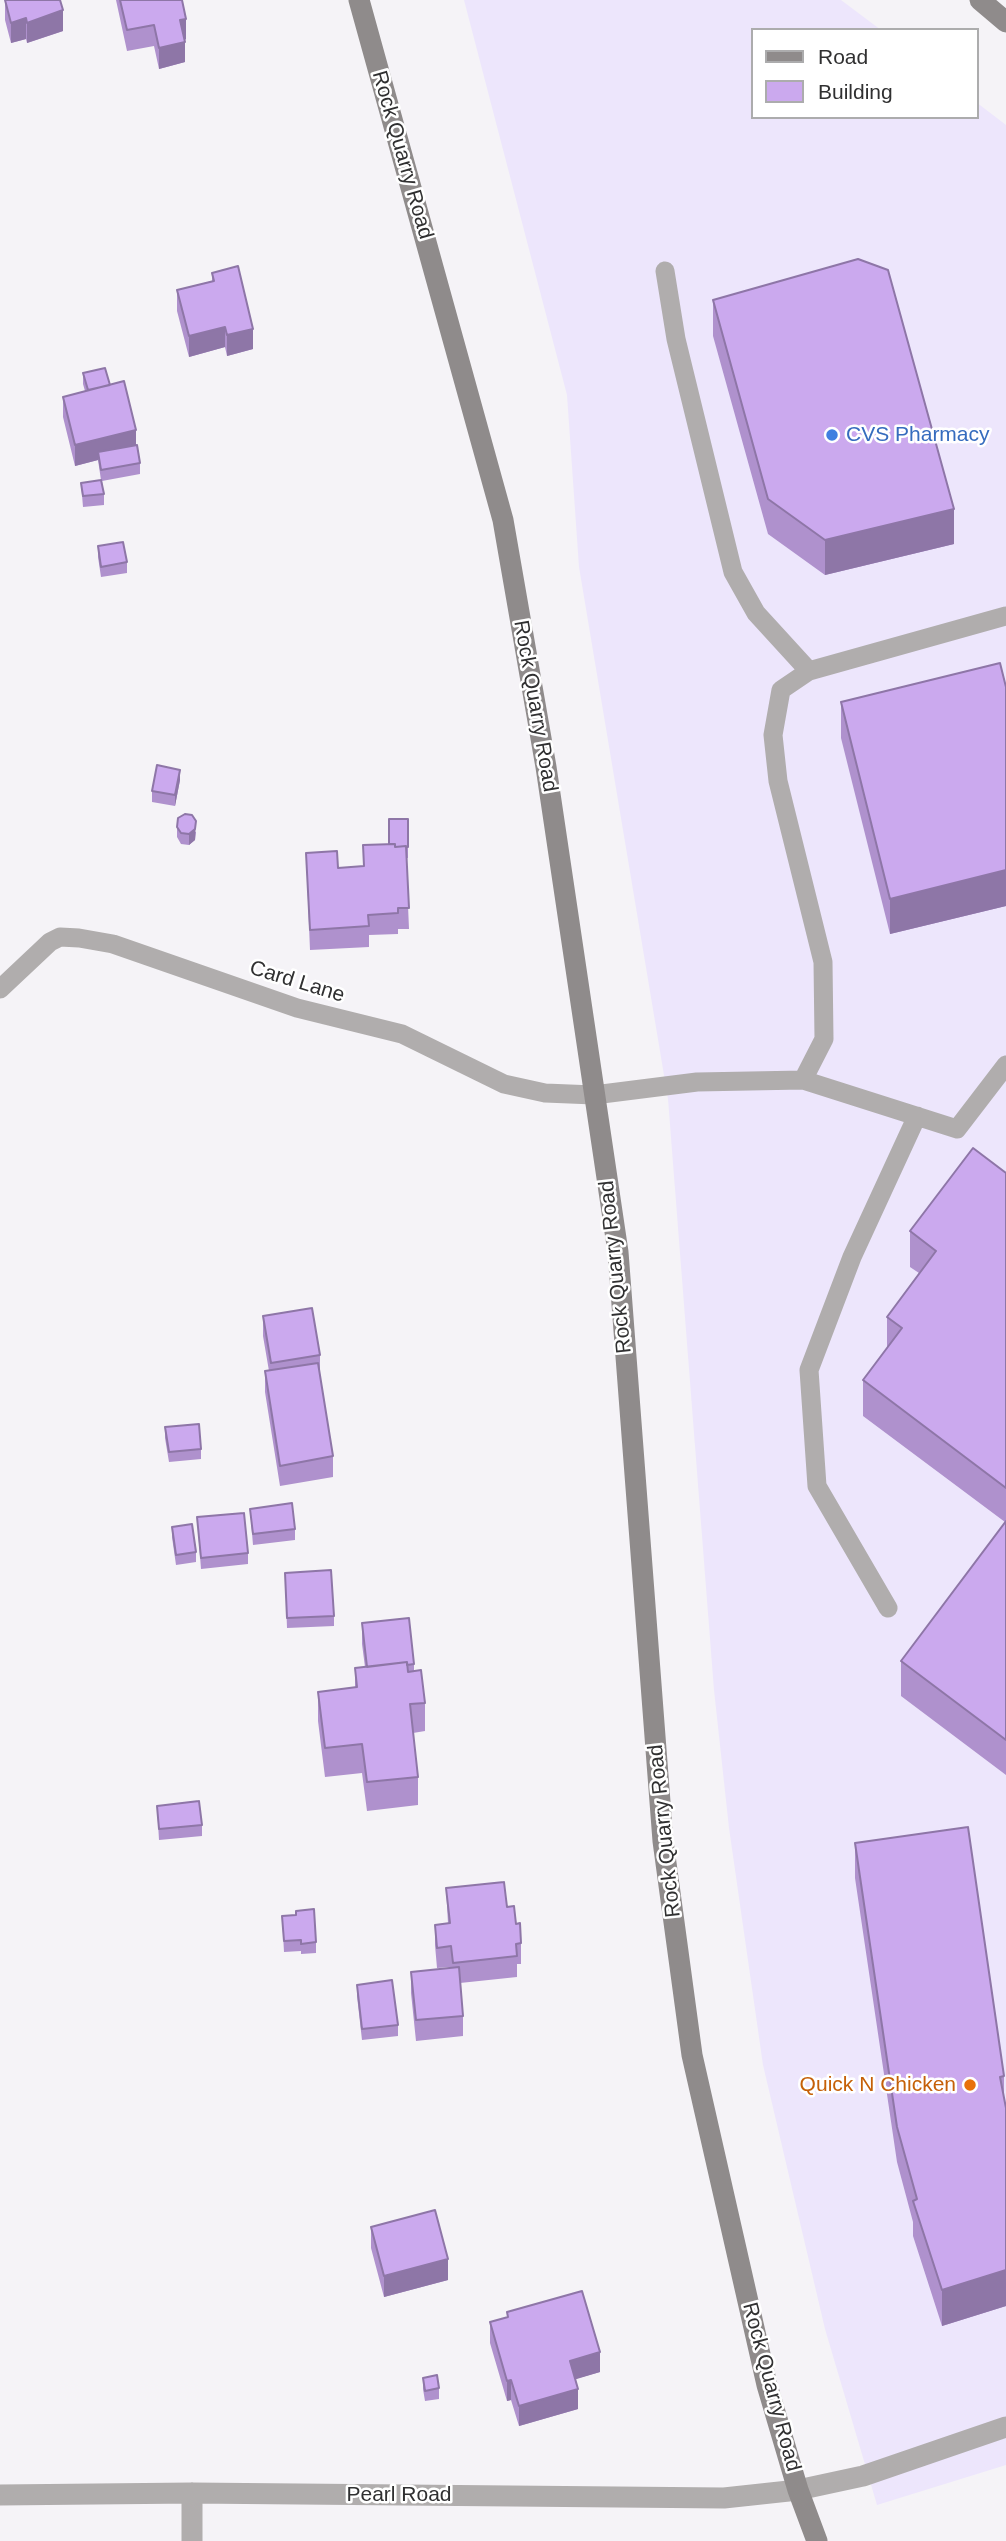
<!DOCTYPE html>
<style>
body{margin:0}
#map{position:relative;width:1006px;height:2541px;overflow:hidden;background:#f5f3f7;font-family:Helvetica,sans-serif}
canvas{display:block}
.legend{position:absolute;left:751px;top:28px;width:228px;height:91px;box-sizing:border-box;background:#fff;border:2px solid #acacad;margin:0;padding:9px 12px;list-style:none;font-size:21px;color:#303031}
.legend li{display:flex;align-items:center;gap:14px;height:35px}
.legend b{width:35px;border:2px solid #acacad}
</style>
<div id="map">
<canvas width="1006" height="2541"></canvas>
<ul class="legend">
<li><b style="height:9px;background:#8f8b8b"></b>Road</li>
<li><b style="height:19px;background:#cba9ee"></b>Building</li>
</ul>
</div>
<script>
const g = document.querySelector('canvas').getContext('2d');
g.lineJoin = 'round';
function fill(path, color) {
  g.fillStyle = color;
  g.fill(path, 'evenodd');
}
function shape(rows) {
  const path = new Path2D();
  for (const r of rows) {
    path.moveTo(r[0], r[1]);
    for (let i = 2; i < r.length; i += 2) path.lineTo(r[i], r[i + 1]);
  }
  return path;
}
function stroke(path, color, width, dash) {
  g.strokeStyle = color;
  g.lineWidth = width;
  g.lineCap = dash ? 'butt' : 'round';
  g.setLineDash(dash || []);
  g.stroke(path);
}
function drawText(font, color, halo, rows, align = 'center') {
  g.font = font + ' Helvetica,sans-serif';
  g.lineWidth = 5;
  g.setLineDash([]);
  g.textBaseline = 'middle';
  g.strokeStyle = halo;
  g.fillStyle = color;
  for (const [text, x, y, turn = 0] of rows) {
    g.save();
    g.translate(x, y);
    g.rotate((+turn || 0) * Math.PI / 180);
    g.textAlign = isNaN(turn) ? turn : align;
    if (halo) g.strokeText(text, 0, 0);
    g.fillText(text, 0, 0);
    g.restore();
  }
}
fill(shape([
 [464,0,841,0,881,30,752,30,752,117,976,117,976,102,1006,125,1006,2465,877,2505,825,2329,763,2065,729,1828,714,1690,668,1099,579,567,567,395]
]), '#ede6fc');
stroke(shape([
 [665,271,676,339,733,572,756,613,809,671],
 [0,989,50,942,60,937,79,938,113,944,297,1008,402,1034,504,1084,545,1093,594,1095,697,1082,803,1080,824,1039,823,962,778,781,773,735,781,690,809,671,1006,616],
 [803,1080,957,1129,1006,1065],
 [888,1608,817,1486,809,1370,852,1257,917,1116]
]), '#b0adad', 19);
stroke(shape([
 [192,2493,192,2541],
 [0,2495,192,2493,724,2498,798,2490,863,2476,1006,2427]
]), '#b0adad', 21);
stroke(shape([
 [359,0,503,520,546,767,618,1252,663,1841,692,2055,767,2385,798,2490,817,2541],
 [980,0,1006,22]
]), '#8f8b8b', 21);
fill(shape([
 [5,0,63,31,27,43,26,39,11,43,5,20],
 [116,0,182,0,186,39,185,40,185,62,159,69,154,46,127,51],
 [212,273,253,349,227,356,225,347,189,357,177,311,177,290,212,281],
 [713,300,954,544,825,575,768,534,713,336],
 [83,373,110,385,136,445,140,463,140,474,102,481,104,494,104,505,83,507,81,483,101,480,98,460,75,466,63,417,63,397,85,391,83,384],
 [98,546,127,562,127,573,101,577,98,557],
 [1006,687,1006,906,890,934,841,738,841,702],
 [180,780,175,806,152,802,152,791],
 [408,819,408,858,406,858,409,929,398,929,398,934,369,935,369,947,310,950,306,853,338,868,363,866,363,845,389,844],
 [177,827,196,832,195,840,189,845,181,844,177,837],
 [1006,1173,1006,1775,901,1696,901,1661,1005,1522,863,1416,863,1380,887,1348,887,1317,919,1273,910,1267,910,1231],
 [263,1316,320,1355,320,1374,333,1456,333,1477,280,1486,265,1392,265,1371,269,1371,263,1336],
 [165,1427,201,1449,201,1459,169,1462,165,1438],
 [250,1509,295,1529,295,1540,253,1545],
 [197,1517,248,1553,248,1564,201,1569],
 [172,1527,196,1552,196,1562,176,1565,172,1537],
 [285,1573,334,1616,334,1626,287,1628],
 [362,1623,414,1664,414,1671,425,1703,425,1731,413,1733,418,1777,418,1805,367,1811,362,1773,325,1777,318,1721,318,1692,355,1688,355,1668,365,1667,362,1644],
 [157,1806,202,1825,202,1836,159,1840],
 [855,1843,1004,2076,1004,2099,1006,2108,1006,2306,942,2326,913,2236,913,2222,897,2162,855,1878],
 [446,1888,516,1924,521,1943,521,1964,517,1964,517,1977,460,1983,463,2016,463,2036,416,2041,411,1993,411,1972,451,1968,451,1967,437,1968,435,1945,435,1925,448,1923],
 [282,1916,316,1942,316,1953,301,1954,301,1951,284,1952],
 [357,1985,398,2025,398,2036,362,2040,357,1996],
 [371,2227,448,2280,384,2297,371,2248],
 [507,2312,600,2372,575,2379,578,2409,519,2426,511,2400,507,2401,490,2343,490,2322,507,2317],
 [423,2378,439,2388,439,2399,425,2401,423,2389]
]), '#af91cd');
fill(shape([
 [63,10,63,31,27,43,27,23],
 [26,18,26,39,11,43,11,23],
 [186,19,186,39,180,41,180,20],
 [185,42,185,62,159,69,159,48],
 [225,327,225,347,189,357,189,336],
 [253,329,253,349,227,356,227,335],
 [136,430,136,451,98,452,98,460,75,466,75,445],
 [954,509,954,544,825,575,825,540],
 [180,770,180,780,175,806,175,795],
 [196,821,195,840,189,845,189,834],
 [1006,870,1006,906,890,934,890,899],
 [448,2259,448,2280,384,2297,384,2276],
 [1006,2270,1006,2306,942,2326,942,2290],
 [600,2352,600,2372,570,2381,570,2361],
 [511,2380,511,2400,507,2401,507,2381],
 [578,2389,578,2409,519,2426,519,2406]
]), '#8e76a7');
const building = shape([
 [5,0,60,0,63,10,27,23,26,18,11,23,5,0],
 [120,0,182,0,186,19,180,20,185,42,159,48,154,25,127,30,120,0],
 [858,259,888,270,954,509,825,540,768,499,713,300,858,259],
 [238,266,253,329,227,335,225,327,189,336,177,290,214,281,212,273,238,266],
 [105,368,110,385,88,390,83,373,105,368],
 [124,381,136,430,75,445,63,397,124,381],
 [137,445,140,463,101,470,98,452,137,445],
 [101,480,104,494,83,496,81,483,101,480],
 [123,542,127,562,101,567,98,546,123,542],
 [1000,663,1006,687,1006,870,890,899,841,702,1000,663],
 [157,765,180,770,175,795,152,791,157,765],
 [185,814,192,815,196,821,195,829,189,834,181,833,177,827,178,818,185,814],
 [389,819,408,819,408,847,406,847,406,846,395,847,395,844,389,844,389,819],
 [395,844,395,847,406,846,409,908,398,908,398,913,368,915,369,926,310,930,306,853,337,851,338,868,364,866,363,845,395,844],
 [973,1148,1006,1173,1006,1488,863,1380,902,1328,887,1317,936,1251,910,1231,973,1148],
 [312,1308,320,1355,271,1363,263,1316,312,1308],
 [318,1363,333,1456,280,1466,265,1371,318,1363],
 [199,1424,201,1449,169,1452,165,1427,199,1424],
 [292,1503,295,1529,253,1534,250,1509,292,1503],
 [244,1513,248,1553,201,1558,197,1517,244,1513],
 [1006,1521,1006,1740,901,1661,1006,1521],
 [192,1524,196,1552,176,1555,172,1527,192,1524],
 [331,1570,334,1616,287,1618,285,1573,331,1570],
 [409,1618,414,1664,407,1665,407,1662,367,1667,362,1623,409,1618],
 [407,1662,408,1672,421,1670,425,1703,410,1704,418,1777,367,1782,362,1744,325,1748,318,1692,357,1687,355,1668,407,1662],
 [199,1801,202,1825,159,1829,157,1806,199,1801],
 [968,1827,1004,2076,1000,2077,1006,2108,1006,2270,942,2290,913,2201,917,2199,897,2127,855,1843,968,1827],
 [504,1882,507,1907,514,1906,516,1924,520,1923,521,1943,516,1944,517,1956,453,1963,451,1946,437,1948,435,1925,450,1923,446,1888,504,1882],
 [314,1909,316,1942,301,1944,301,1940,284,1941,282,1916,296,1915,296,1911,314,1909],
 [459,1967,463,2016,416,2020,411,1972,459,1967],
 [392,1980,398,2025,362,2029,357,1985,392,1980],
 [435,2210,448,2259,384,2276,371,2227,435,2210],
 [582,2291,600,2352,570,2361,578,2389,519,2406,511,2380,507,2381,490,2322,508,2317,507,2312,582,2291],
 [437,2375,439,2388,425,2391,423,2378,437,2375]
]);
fill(building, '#cba9ee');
stroke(building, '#8e76a7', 2);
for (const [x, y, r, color] of [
 [832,435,7,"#3f7fe0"],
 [970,2085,7,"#e8710a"]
]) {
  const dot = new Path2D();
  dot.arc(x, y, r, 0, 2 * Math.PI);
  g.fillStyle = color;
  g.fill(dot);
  stroke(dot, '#fff', 2.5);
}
drawText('21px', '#303031', '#fff', [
 ["Rock Quarry Road",402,155,74],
 ["Rock Quarry Road",535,706,80],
 ["Card Lane",297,982,17],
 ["Rock Quarry Road",616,1267,-96],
 ["Rock Quarry Road",665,1831,-96],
 ["Rock Quarry Road",771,2387,75],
 ["Pearl Road",399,2495]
]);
drawText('21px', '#366cbe', '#fff', [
 ["CVS Pharmacy",846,435]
], 'left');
drawText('21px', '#c56008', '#fff', [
 ["Quick N Chicken",956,2085]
], 'right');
</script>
